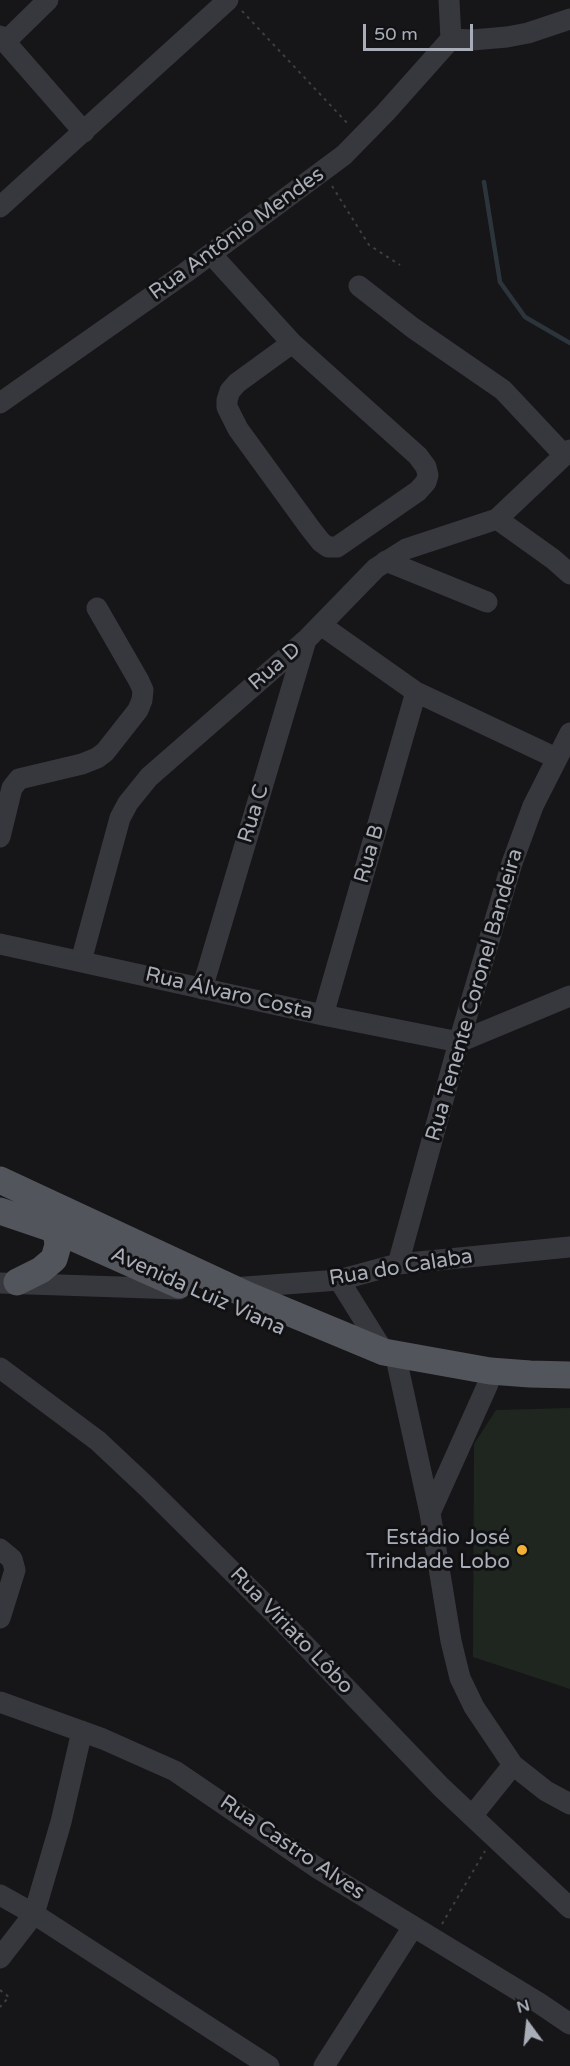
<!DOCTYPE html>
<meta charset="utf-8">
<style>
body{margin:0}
#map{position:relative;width:570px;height:2066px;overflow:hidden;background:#161618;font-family:"Varela Round",sans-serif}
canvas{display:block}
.north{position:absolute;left:498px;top:1994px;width:60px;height:60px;-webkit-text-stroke:4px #111113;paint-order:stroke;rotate:345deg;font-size:16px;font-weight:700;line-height:24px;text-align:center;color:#a8adb8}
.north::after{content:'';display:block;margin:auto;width:21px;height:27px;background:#a8adb8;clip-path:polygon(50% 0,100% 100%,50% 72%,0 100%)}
.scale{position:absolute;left:363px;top:24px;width:110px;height:27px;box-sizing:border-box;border:3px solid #a8adb8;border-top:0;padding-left:8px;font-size:18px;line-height:21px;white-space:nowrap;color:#a8adb8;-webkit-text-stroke:4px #111113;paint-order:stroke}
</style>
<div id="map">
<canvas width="570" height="2066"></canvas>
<div class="north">N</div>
<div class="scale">50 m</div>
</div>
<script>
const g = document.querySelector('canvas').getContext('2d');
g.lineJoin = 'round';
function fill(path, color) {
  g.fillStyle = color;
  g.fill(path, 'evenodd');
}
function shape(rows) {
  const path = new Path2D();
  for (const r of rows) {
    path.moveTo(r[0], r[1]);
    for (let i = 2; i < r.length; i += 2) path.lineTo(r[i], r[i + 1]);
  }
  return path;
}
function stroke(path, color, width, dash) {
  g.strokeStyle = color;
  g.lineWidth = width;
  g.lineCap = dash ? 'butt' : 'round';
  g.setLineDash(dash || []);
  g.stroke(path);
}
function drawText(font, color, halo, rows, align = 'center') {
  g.font = font + ' "Varela Round",sans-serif';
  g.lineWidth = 6;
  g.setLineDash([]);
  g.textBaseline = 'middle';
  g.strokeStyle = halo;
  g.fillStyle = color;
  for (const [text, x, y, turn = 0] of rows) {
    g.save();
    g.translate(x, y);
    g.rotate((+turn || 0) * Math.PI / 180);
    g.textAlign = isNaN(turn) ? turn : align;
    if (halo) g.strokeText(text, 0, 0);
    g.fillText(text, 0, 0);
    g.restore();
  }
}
fill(shape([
 [570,1408,570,1689,473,1657,474,1444,496,1410]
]), '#1e261f');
stroke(shape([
 [484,182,500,282,525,317,570,343]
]), '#2c353c', 4.5);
stroke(shape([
 [242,11,349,125],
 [332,186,369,245,400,265],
 [442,1924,485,1851],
 [0,1990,9,1997,0,2007]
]), '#3d3f44', 2, [3, 4.5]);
stroke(shape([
 [449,0,451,39],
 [0,36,84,132],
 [451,39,472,40,507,37,528,33,570,19],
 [5,42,48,0],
 [0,207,228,0],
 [211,254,292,343,418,456,426,467,428,475,426,482,418,491,337,547,328,547,321,542,310,528,238,429,227,407,227,400,230,391,237,383,292,343],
 [359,286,413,328,503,390,564,455],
 [0,403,185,273,344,155,386,112,451,39],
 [497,519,553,559,570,574],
 [386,561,487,602],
 [321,625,416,692,556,758],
 [0,837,12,788,19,779,82,764,97,758,105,752,138,710,142,700,143,690,139,681,97,608],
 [0,944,323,1015,459,1042,570,996],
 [81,961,120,818,128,803,149,777,306,640,376,568,406,549,497,519,570,450],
 [202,989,306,640],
 [323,1015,416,692],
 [398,1264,459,1042,512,863,533,806,570,733],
 [339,1280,384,1352],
 [0,1283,179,1289],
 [232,1288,339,1280,398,1264,570,1247],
 [398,1367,430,1513,451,1641,460,1678,474,1707,513,1765,546,1791,570,1804],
 [0,1368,98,1441,147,1487,282,1621,441,1787,570,1908],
 [430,1513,488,1384],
 [0,1549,12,1559,15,1570,0,1618],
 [0,1702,103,1739,175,1771,319,1869,539,2003,570,2024],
 [472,1816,513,1765],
 [0,1895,34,1914,269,2066],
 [0,1958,34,1914,61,1822,82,1731],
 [324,2066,413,1927]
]), '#37383d', 21);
stroke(shape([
 [0,1180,247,1295,384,1352,490,1371,530,1374,570,1375],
 [0,1211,56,1230,179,1285],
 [17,1282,41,1270,54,1259,58,1245,56,1230]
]), '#53555c', 27);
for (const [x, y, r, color] of [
 [522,1550,6,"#f2b134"]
]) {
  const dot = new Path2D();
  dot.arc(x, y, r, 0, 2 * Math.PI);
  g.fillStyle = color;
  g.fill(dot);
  stroke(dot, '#111113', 2);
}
drawText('21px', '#a8adb8', '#111113', [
 ["Rua Antônio Mendes",237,234,-36],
 ["Rua D",275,667,-41],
 ["Rua C",254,814,-73],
 ["Rua B",370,854,-74],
 ["Rua Álvaro Costa",229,994,13],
 ["Rua Tenente Coronel Bandeira",475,995,-74],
 ["Rua do Calaba",401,1268,-9],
 ["Avenida Luiz Viana",198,1292,24],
 ["Rua Viriato Lôbo",291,1631,46],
 ["Rua Castro Alves",292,1848,34]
]);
drawText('21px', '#a8adb8', '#111113', [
 ["Estádio José",510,1538],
 ["Trindade Lobo",510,1562]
], 'right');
</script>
